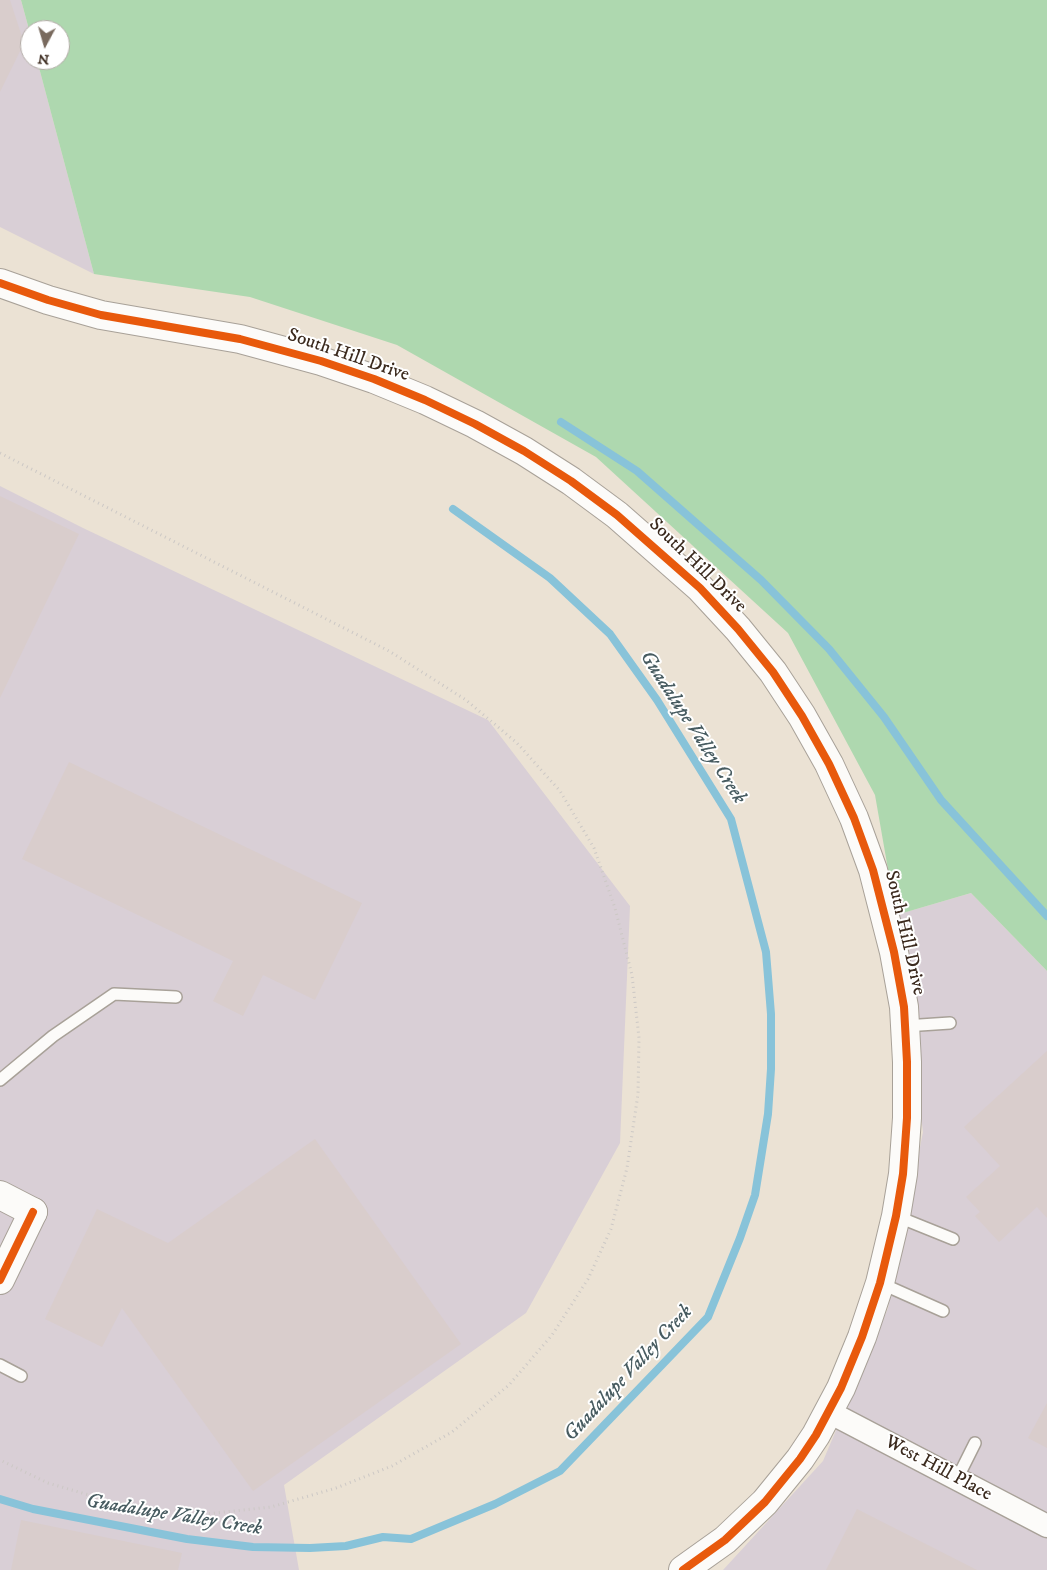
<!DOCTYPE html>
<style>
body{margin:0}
#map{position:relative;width:1047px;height:1570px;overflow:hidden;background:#ebe2d4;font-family:"IM FELL DW Pica",serif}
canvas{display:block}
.north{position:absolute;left:20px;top:20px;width:50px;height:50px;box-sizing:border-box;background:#fff;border:1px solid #b1aaa5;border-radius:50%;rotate:186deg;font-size:14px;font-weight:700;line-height:20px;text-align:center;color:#3b2a1e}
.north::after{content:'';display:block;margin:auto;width:18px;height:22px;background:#796a5e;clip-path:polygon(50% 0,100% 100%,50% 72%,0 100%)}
</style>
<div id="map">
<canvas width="1047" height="1570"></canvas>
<div class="north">N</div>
</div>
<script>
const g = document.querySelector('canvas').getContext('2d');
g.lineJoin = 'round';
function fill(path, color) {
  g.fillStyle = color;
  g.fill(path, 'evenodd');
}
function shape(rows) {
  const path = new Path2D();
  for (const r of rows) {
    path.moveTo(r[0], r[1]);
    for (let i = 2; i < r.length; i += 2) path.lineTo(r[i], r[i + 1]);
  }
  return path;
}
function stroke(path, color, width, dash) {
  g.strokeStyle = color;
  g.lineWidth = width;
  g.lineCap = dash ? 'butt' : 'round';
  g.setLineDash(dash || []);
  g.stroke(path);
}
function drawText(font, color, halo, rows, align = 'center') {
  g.font = font + ' "IM FELL DW Pica",serif';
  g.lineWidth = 4;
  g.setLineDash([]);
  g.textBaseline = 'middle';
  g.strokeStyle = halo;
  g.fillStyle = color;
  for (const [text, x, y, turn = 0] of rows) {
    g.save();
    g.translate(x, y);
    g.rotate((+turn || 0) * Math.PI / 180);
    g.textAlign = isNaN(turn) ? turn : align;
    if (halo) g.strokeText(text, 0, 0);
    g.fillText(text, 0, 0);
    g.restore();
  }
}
fill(shape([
 [0,0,21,0,30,33,30,60,37,60,94,274,0,227],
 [0,486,83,528,488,720,630,906,620,1143,526,1313,284,1485,299,1570,0,1570],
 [971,893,1047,971,1047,1570,723,1570,823,1461,888,1308,923,1132,896,915]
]), '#d9cfd6');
fill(shape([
 [21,0,1047,0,1047,971,971,893,896,915,875,795,788,633,596,457,397,345,250,297,94,274,37,60,60,60,60,30,30,30,30,33]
]), '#aed8af');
stroke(shape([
 [561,422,637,471,761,580,829,649,884,717,941,800,1047,916],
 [0,1499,33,1509,187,1539,253,1547,310,1548,346,1546,383,1537,411,1539,495,1504,560,1471,708,1317,740,1238,755,1195,768,1114,771,1069,771,1014,766,952,731,819,657,700,610,634,550,578,453,509]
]), '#88c3d9', 8);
fill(shape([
 [0,0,10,0,24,43,0,92],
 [0,496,79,534,0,698],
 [69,762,362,903,315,1000,263,975,243,1016,213,1001,233,961,22,859],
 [1047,1051,1047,1218,1037,1207,999,1242,975,1216,980,1212,966,1197,1000,1166,964,1127],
 [315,1139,461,1344,253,1491,122,1308,102,1347,45,1319,97,1209,168,1243],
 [1047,1403,1047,1448,1028,1438],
 [857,1509,977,1570,826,1570],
 [21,1520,182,1553,178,1570,11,1570]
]), '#d9cdcc');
const service = shape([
 [905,1026,950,1023],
 [0,1080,53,1036,114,994,176,997],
 [896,1216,953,1239],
 [880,1283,943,1311],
 [0,1365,21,1376],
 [957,1479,975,1443]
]);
const minor = shape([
 [829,1412,1047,1526]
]);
const tertiary = shape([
 [0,283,48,300,101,315,240,339,321,361,374,379,425,400,475,424,524,451,571,481,617,515,700,588,738,629,773,672,802,716,829,764,854,818,873,870,894,952,904,1007,907,1062,907,1118,903,1174,896,1216,880,1283,862,1337,841,1388,816,1435,800,1459,765,1502,725,1540,683,1570],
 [0,1280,33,1212]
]);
const secondary = shape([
 [0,1195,33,1212]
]);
stroke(service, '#a8a198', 14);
stroke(minor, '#a8a198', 25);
stroke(tertiary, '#a8a198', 30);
stroke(secondary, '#a8a198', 30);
stroke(shape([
 [0,453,389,651,466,700,517,743,560,791,594,848,615,908,632,975,639,1038,638,1094,627,1168,611,1229,588,1279,552,1335,509,1385,452,1432,392,1466,336,1488,271,1507,197,1515,123,1505,48,1483,0,1460]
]), '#ccc8c5', 3, [1, 4]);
stroke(service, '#fcfbf9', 11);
stroke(minor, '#fcfbf9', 22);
stroke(tertiary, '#fcfbf9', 28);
stroke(secondary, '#fcfbf9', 28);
stroke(shape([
 [0,283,48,300,101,315,240,339,321,361,374,379,425,400,475,424,524,451,571,481,617,515,700,588,738,629,773,672,802,716,829,764,854,818,873,870,894,952,904,1007,907,1062,907,1118,903,1174,896,1216,880,1283,862,1337,841,1388,816,1435,800,1459,765,1502,725,1540,683,1570],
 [0,1280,33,1212]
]), '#e8590c', 8);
drawText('19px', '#3b2a1e', '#fff', [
 ["South Hill Drive",348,356,19],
 ["South Hill Drive",697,566,44],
 ["South Hill Drive",904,933,77],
 ["West Hill Place",938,1469,28]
]);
drawText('italic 20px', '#475b60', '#fff', [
 ["Guadalupe Valley Creek",692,728,57],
 ["Guadalupe Valley Creek",629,1374,-47],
 ["Guadalupe Valley Creek",174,1516,9]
]);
</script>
